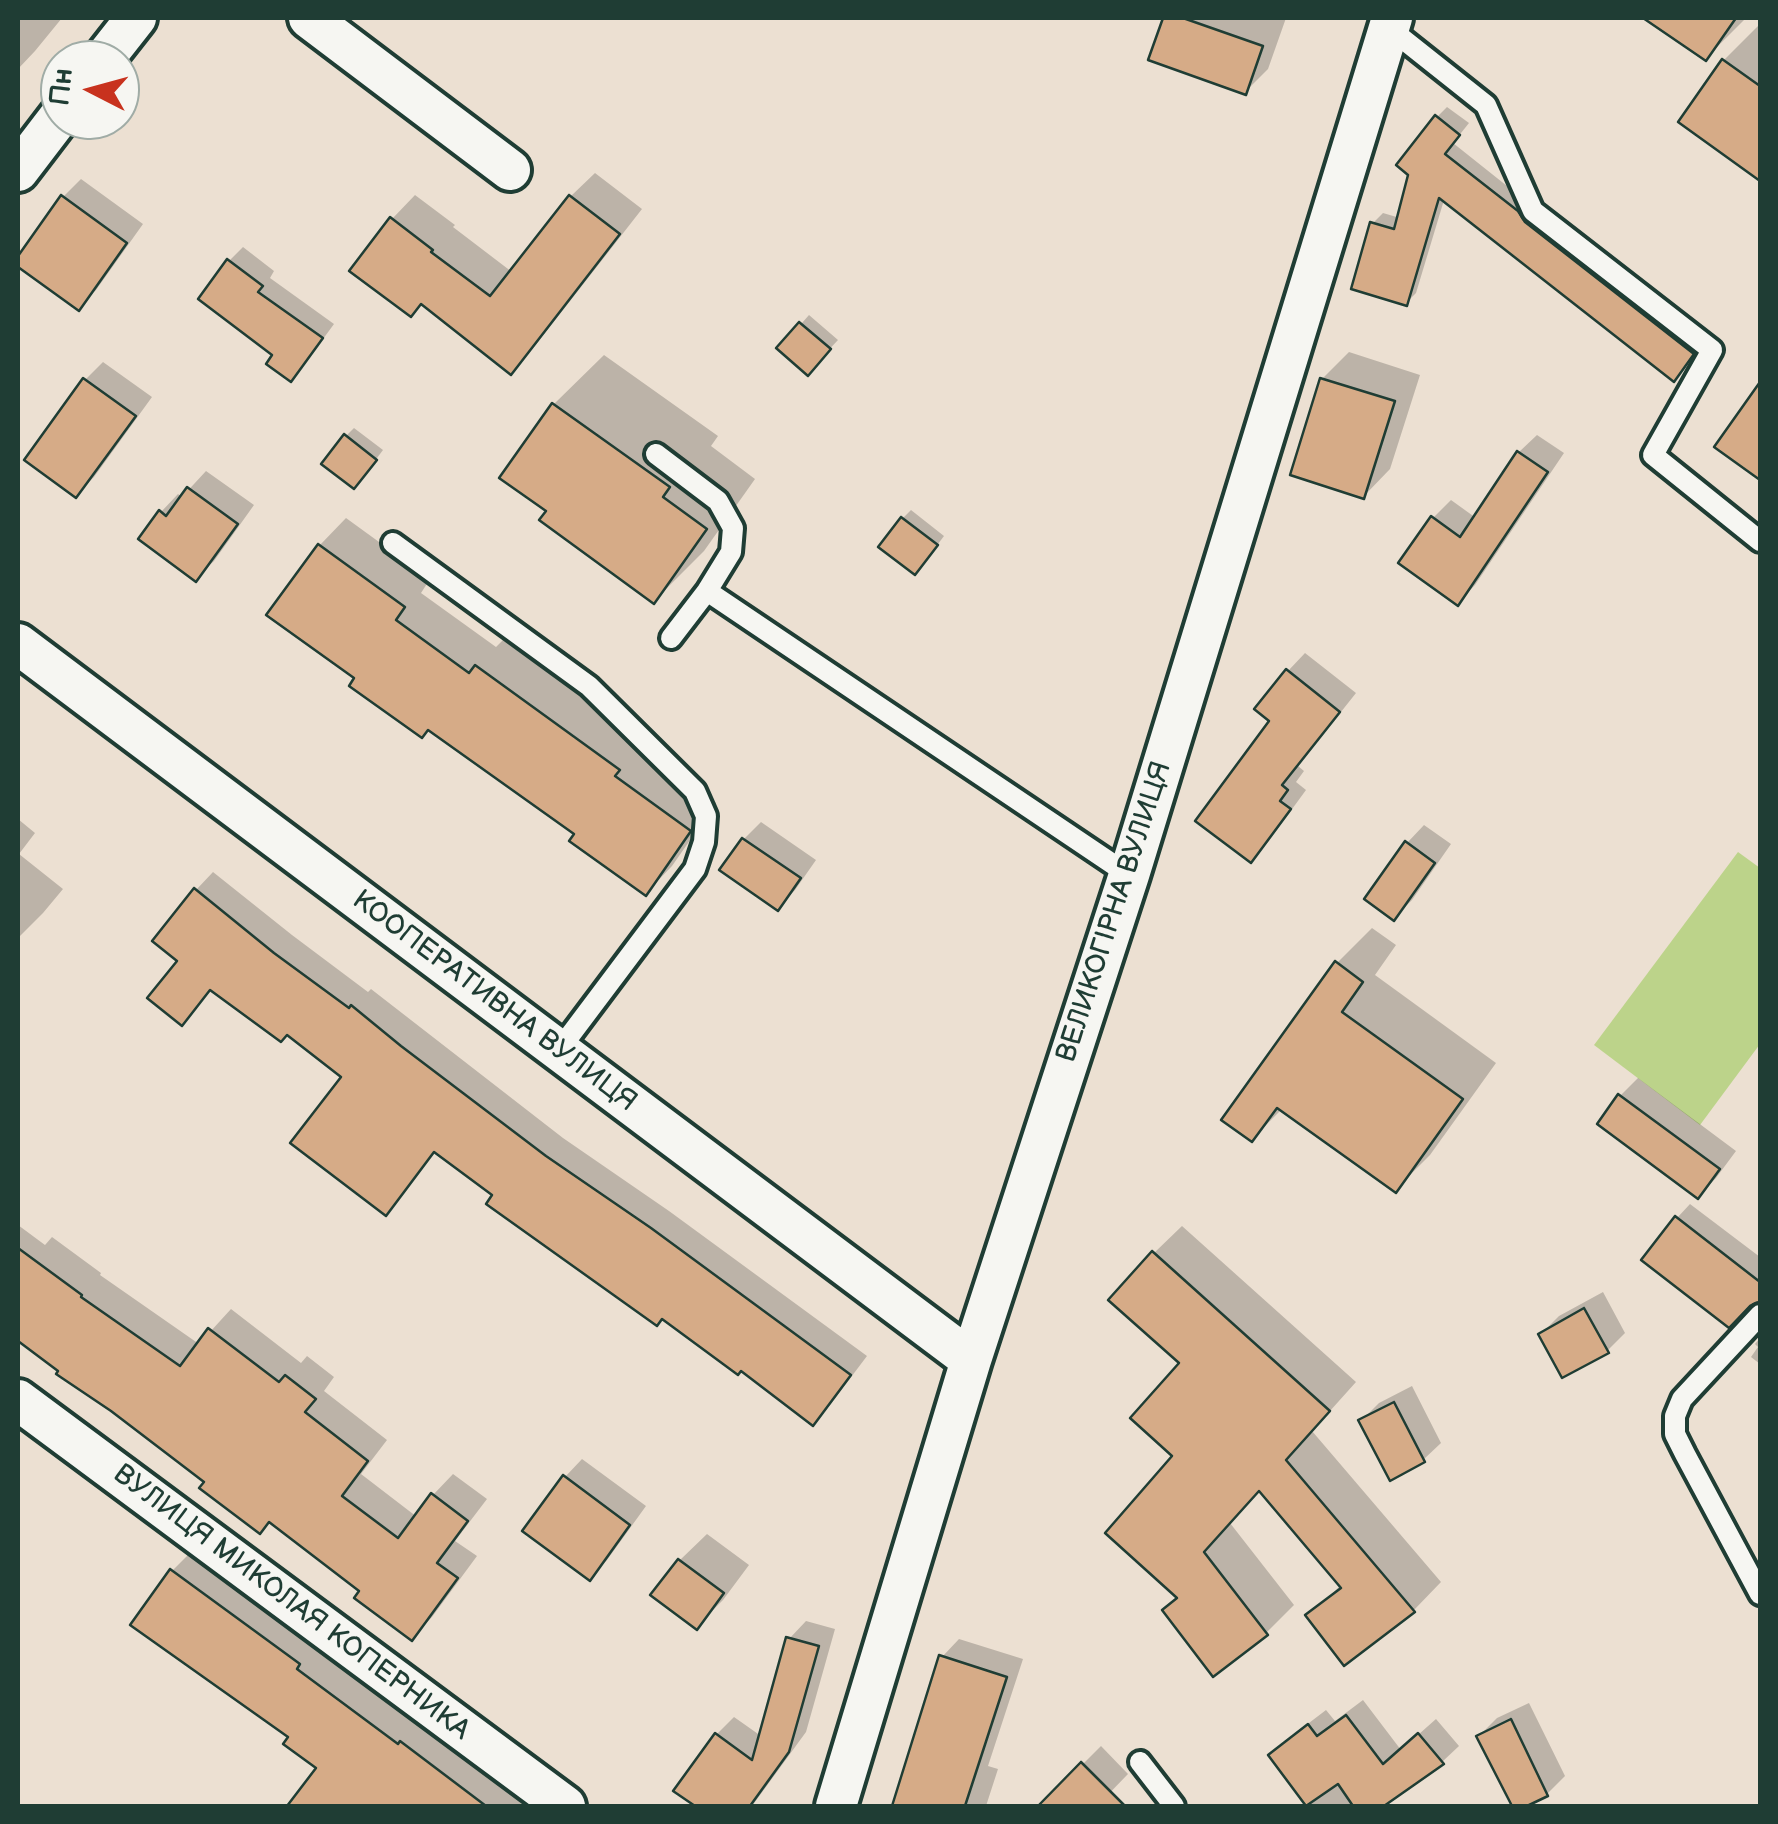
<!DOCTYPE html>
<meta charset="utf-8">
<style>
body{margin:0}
#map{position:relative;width:1778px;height:1824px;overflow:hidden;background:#ece0d2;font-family:"Balsamiq Sans",sans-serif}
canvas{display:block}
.frame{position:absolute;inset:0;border:20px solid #1f3d34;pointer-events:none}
.north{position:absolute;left:40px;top:40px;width:100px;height:100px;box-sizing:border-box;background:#f6f6f2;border:2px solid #a0aca6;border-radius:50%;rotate:276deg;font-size:28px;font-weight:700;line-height:40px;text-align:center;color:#1f3d34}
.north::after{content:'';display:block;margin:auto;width:35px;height:45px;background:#c8321e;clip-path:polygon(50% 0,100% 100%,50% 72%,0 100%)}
</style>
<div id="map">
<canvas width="1778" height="1824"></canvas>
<div class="frame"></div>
<div class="north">Пн</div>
</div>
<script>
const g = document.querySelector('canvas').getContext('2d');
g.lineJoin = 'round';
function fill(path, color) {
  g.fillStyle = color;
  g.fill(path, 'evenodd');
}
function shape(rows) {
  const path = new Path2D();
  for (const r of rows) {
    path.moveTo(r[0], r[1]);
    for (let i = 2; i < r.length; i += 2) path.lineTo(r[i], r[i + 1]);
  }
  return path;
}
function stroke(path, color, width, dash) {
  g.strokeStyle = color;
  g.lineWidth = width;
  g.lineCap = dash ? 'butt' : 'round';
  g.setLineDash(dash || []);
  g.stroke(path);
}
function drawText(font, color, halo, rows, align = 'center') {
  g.font = font + ' "Balsamiq Sans",sans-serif';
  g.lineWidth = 8;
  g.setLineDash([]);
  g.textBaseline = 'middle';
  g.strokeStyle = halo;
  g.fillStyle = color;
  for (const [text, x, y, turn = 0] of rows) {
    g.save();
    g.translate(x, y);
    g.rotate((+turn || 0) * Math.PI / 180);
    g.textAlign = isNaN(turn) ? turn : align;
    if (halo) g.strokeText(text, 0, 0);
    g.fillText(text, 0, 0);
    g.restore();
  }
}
fill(shape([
 [1738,852,1760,868,1760,1044,1700,1125,1594,1045]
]), '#bcd38a');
fill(shape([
 [18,18,62,18,35,51,18,69],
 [1165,18,1286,18,1268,69,1245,92,1151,58],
 [1648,18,1746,18,1706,58],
 [1760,24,1760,178,1681,122,1724,60],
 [1447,107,1469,123,1453,143,1703,342,1674,378,1444,200,1416,293,1406,303,1373,223,1383,213,1400,218,1437,117],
 [595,173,642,209,534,347,511,371,392,219,415,195,455,225,453,227,512,272,571,196],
 [81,179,143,224,96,290,78,307,18,264,18,260,63,197],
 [243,247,274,271,270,278,334,324,304,365,291,379,276,354,229,261],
 [809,315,838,340,808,372,780,348],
 [1349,352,1420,375,1390,469,1364,496,1322,379],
 [604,355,718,436,711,446,755,479,704,551,654,601,549,510,503,477,554,404],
 [103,362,152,397,94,477,76,495,28,460,85,380],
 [354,428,383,450,362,478,346,436],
 [1537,435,1564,453,1475,585,1458,603,1433,518,1451,500,1476,518,1519,452],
 [206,471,254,505,214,561,196,578,161,512,178,494,182,497],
 [911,510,944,536,923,564,902,519],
 [346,518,430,579,421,593,496,647,503,640,644,742,639,748,716,803,672,866,646,893,577,833,270,615,320,545],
 [1305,653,1356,693,1298,766,1304,771,1296,782,1306,790,1268,842,1251,860,1272,720,1288,671],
 [18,819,35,833,19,854,63,889,43,913,19,937,18,935],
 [761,822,816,860,795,890,778,908,744,839],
 [1424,825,1451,844,1412,900,1394,918,1407,843],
 [213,872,292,935,368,992,371,989,563,1138,669,1211,867,1356,830,1405,812,1423,742,1368,662,1317,436,1151,403,1195,385,1213,344,1077,287,1033,212,988,181,1023,180,961,196,890],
 [1372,928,1396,945,1375,975,1496,1063,1430,1155,1395,1190,1282,1109,1252,1139,1337,963],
 [1638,1078,1736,1151,1716,1178,1698,1196,1620,1096],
 [1690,1204,1760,1257,1760,1299,1754,1300,1677,1218],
 [18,1225,45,1245,52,1237,101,1273,100,1275,199,1344,231,1309,301,1363,307,1356,334,1377,324,1391,387,1440,361,1474,417,1517,433,1495,453,1474,487,1499,455,1541,477,1556,432,1617,412,1638,362,1590,271,1520,260,1531,207,1481,18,1338],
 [1182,1226,1356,1382,1312,1431,1441,1582,1414,1610,1344,1663,1309,1616,1341,1585,1260,1488,1230,1523,1294,1605,1266,1633,1179,1596,1175,1456,1182,1363,1154,1253],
 [1603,1292,1625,1333,1607,1351,1541,1334,1559,1316],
 [1760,1338,1760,1364,1751,1357,1758,1347,1755,1344],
 [1412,1386,1441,1443,1423,1460,1361,1421,1379,1403],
 [582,1459,646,1506,607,1560,589,1578,565,1477],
 [707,1534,749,1565,723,1600,696,1627,680,1560],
 [193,1550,320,1642,316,1647,420,1724,423,1721,539,1806,342,1806,309,1782,319,1767,291,1736,172,1571],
 [806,1621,835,1629,806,1732,752,1806,699,1806,676,1790,716,1735,734,1717,761,1736,789,1639],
 [959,1639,1023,1659,988,1766,998,1769,986,1806,894,1806,942,1657],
 [1363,1700,1401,1750,1436,1719,1459,1746,1442,1762,1380,1806,1309,1806,1271,1756,1288,1739,1326,1710,1335,1721],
 [1529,1703,1565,1776,1547,1794,1522,1806,1514,1806,1479,1736,1497,1718],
 [1101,1746,1128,1774,1097,1806,1041,1806]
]), '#0003');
const building = shape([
 [1163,18,1183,18,1263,46,1246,95,1148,60,1163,18],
 [1643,18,1736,18,1706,61,1643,18],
 [1722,59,1760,86,1760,181,1678,122,1722,59],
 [1435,115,1460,135,1445,154,1518,211,1525,222,1694,354,1674,382,1439,198,1407,306,1351,289,1370,222,1394,229,1408,175,1396,165,1435,115],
 [61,195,127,243,79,311,18,267,18,256,61,195],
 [569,195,620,234,511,375,421,304,411,317,349,271,390,217,433,250,431,252,490,296,569,195],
 [227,259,263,286,258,292,323,338,291,382,266,364,272,355,198,299,227,259],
 [799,322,831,349,808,376,776,348,799,322],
 [83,378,136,416,76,498,24,460,83,378],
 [1320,378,1395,401,1364,499,1290,475,1320,378],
 [1760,382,1760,480,1714,447,1760,382],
 [552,403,670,487,663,497,707,529,654,604,539,520,546,511,499,478,552,403],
 [344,434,377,460,354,489,321,464,344,434],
 [1517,451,1548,472,1458,606,1398,563,1431,516,1460,537,1517,451],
 [187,487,238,524,196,582,138,539,159,510,166,516,187,487],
 [901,517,938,545,915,575,878,547,901,517],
 [318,544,405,607,396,620,469,673,475,665,620,770,615,776,691,831,646,896,569,841,574,834,428,730,422,738,349,686,354,678,266,615,318,544],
 [1286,669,1340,712,1282,785,1288,790,1280,801,1291,809,1251,863,1195,821,1269,721,1254,709,1286,669],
 [742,838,801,878,778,911,719,870,742,838],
 [1405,841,1435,863,1394,921,1364,899,1405,841],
 [194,888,274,953,349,1008,351,1005,401,1046,546,1156,651,1228,851,1375,813,1426,741,1371,738,1375,662,1319,657,1326,486,1204,492,1195,434,1152,386,1216,290,1143,341,1077,287,1035,281,1042,210,990,182,1026,147,998,177,961,152,941,194,888],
 [1335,961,1363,982,1342,1012,1463,1099,1396,1193,1277,1108,1252,1142,1221,1120,1335,961],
 [1618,1094,1720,1169,1698,1199,1597,1124,1618,1094],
 [1675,1216,1760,1282,1760,1302,1750,1306,1729,1328,1641,1260,1675,1216],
 [18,1248,82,1295,81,1297,180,1366,208,1328,279,1382,285,1375,316,1399,305,1412,368,1461,342,1496,398,1538,431,1493,468,1521,437,1563,458,1578,412,1641,354,1598,359,1591,269,1522,260,1534,199,1488,204,1482,111,1411,56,1374,58,1371,18,1341,18,1248],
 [1152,1251,1330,1411,1286,1460,1415,1612,1344,1666,1305,1615,1341,1588,1259,1491,1204,1552,1268,1635,1213,1677,1162,1610,1177,1598,1105,1533,1172,1456,1130,1418,1179,1363,1108,1300,1152,1251],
 [1584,1308,1609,1353,1562,1378,1538,1334,1584,1308],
 [1394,1402,1425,1462,1390,1481,1358,1420,1394,1402],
 [563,1475,630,1525,590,1581,522,1531,563,1475],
 [678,1559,724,1593,697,1630,650,1595,678,1559],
 [170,1569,300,1664,297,1669,398,1744,400,1741,486,1806,287,1806,316,1768,283,1744,288,1737,130,1625,170,1569],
 [786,1637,819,1646,789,1752,750,1806,695,1806,673,1791,715,1733,752,1760,786,1637],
 [939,1655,1007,1677,965,1806,892,1806,939,1655],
 [1346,1715,1383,1764,1418,1733,1444,1764,1384,1806,1353,1806,1338,1784,1306,1806,1268,1755,1308,1724,1317,1736,1346,1715],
 [1511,1719,1548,1796,1527,1806,1512,1806,1476,1736,1511,1719],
 [1081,1762,1125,1806,1038,1806,1081,1762]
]);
fill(building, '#d6ab87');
stroke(building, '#1f3d34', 2.5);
const service = shape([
 [1389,28,1486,105,1533,211,1712,350,1653,455,1760,541],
 [656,454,718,501,733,528,731,552,707,591,1129,875],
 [393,543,589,686,695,791,706,816,704,842,695,869,559,1050],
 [671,638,707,591],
 [1760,1315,1682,1399,1675,1416,1675,1434,1685,1454,1760,1594],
 [1140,1762,1174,1806]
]);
const minor = shape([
 [309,18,510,170],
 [103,60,136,18],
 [18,171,60,116],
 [18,644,971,1360],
 [18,1400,565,1806],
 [836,1806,971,1360,1129,875,1392,18]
]);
stroke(service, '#1f3d34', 28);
stroke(minor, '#1f3d34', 48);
stroke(service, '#f6f6f2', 20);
stroke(minor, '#f6f6f2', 40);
drawText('28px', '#1f3d34', '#f6f6f2', [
 ["ВЕЛИКОГІРНА ВУЛИЦЯ",1115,912,-72],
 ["КООПЕРАТИВНА ВУЛИЦЯ",494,1002,37],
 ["ВУЛИЦЯ МИКОЛАЯ КОПЕРНИКА",291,1603,37]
]);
</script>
